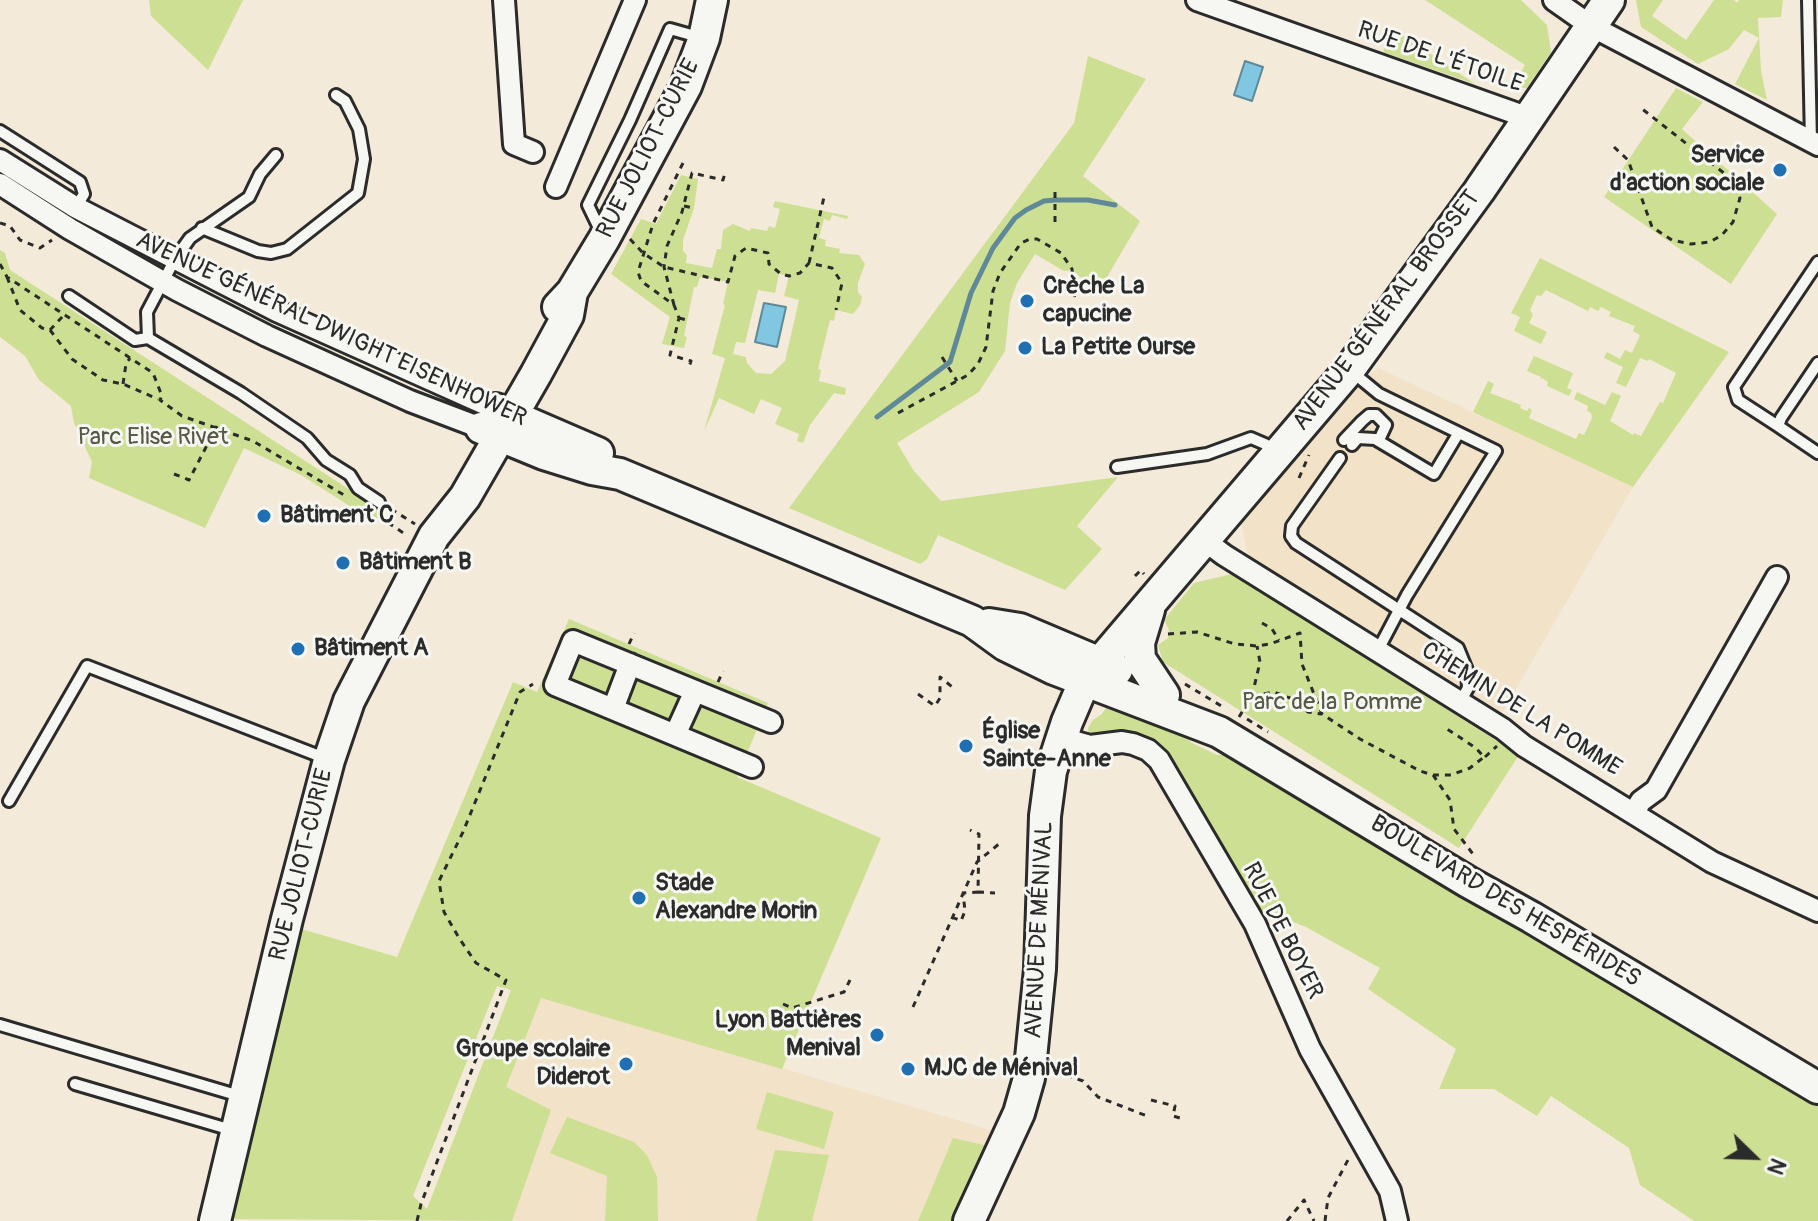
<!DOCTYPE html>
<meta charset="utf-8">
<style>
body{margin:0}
#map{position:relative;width:1818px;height:1221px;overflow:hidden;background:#f3ead9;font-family:Pangolin,sans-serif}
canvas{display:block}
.north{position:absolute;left:1714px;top:1117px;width:80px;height:80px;-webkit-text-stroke:6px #f6f6f2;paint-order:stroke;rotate:113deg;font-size:22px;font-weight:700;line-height:32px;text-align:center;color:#2b2b2b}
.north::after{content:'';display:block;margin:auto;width:28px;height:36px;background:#2b2b2b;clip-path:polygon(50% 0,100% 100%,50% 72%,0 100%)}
</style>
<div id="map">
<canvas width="1818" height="1221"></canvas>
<div class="north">N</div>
</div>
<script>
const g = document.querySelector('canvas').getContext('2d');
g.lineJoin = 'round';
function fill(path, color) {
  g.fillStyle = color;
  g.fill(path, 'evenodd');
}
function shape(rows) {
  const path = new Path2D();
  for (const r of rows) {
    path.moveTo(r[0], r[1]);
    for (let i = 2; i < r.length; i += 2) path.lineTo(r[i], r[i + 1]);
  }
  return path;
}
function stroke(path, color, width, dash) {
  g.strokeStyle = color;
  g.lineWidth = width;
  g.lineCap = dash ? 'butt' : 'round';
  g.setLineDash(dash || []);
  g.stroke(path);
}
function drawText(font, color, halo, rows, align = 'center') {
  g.font = font + ' Pangolin,sans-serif';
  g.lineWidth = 6;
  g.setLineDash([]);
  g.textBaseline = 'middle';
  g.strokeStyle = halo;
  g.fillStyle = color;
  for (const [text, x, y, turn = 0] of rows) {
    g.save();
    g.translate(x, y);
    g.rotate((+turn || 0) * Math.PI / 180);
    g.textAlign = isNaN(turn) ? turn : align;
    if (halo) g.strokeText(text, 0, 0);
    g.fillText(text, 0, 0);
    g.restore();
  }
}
fill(shape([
 [1378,368,1633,487,1502,713,1248,556,1241,522,1363,380],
 [512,988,994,1131,953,1221,442,1221]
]), '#f1e2c8');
fill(shape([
 [149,0,243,0,208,70,151,16],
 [1425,0,1521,0,1547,25,1551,52,1527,88,1519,88,1513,85,1525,65],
 [1636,0,1663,0,1652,16,1686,40,1714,0,1734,0,1737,3,1739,0,1783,0,1781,17,1758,18,1761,71,1767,100,1735,84,1759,38,1744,30,1729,49,1698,64,1641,27],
 [1396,34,1404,36,1475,84,1383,52,1388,39],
 [1088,56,1146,79,1083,176,1140,221,1097,294,1073,270,1064,271,1035,254,1017,283,1010,303,1005,351,979,392,897,443,914,471,941,501,1118,477,1077,526,1102,549,1065,590,938,535,927,559,920,564,789,508,1074,123],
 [1676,88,1703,102,1682,129,1777,214,1731,284,1604,197],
 [681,175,698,179,694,208,683,240,683,251,687,255,686,263,712,268,717,249,721,249,723,230,733,224,750,231,751,228,767,231,769,226,775,228,780,209,773,207,775,201,848,216,847,219,832,215,830,221,824,219,819,238,826,240,825,246,840,249,839,253,859,255,865,264,858,283,858,292,862,297,860,305,853,314,836,310,834,321,830,320,818,369,821,370,819,381,846,388,845,395,834,393,810,425,803,443,797,441,799,434,775,424,782,408,761,399,754,414,719,398,704,431,725,358,712,354,725,305,723,304,728,282,700,277,697,287,694,287,684,336,687,337,684,348,662,344,670,317,611,274,641,219,656,224],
 [779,274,789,276,784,296,799,300,785,361,771,374,756,373,747,363,746,357,733,354,736,342,745,343,758,290,775,293],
 [0,250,5,253,10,270,381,510,375,522,301,475,244,448,205,528,89,478,92,462,74,423,71,406,39,380,25,356,0,337],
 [1540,258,1729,352,1633,487,1473,412,1488,381,1494,384,1490,393,1521,405,1520,408,1527,411,1529,408,1532,410,1529,418,1576,439,1579,433,1584,435,1592,418,1591,413,1587,411,1588,406,1574,399,1577,392,1605,405,1612,392,1621,396,1610,421,1633,435,1634,433,1641,436,1660,402,1663,403,1676,373,1649,359,1648,361,1640,358,1626,387,1616,383,1623,367,1604,358,1607,352,1620,359,1625,350,1632,353,1640,335,1633,331,1635,326,1609,316,1611,312,1601,307,1598,311,1590,307,1588,311,1546,290,1541,296,1537,295,1530,310,1533,315,1529,323,1547,332,1541,344,1514,331,1520,317,1511,313],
 [1534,356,1573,373,1567,388,1572,390,1569,396,1547,386,1548,382,1542,378,1540,380,1541,377,1527,371],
 [1232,574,1519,755,1459,848,1163,662,1158,645,1168,638,1169,630,1164,620,1194,583],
 [569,619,768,703,737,777,881,838,782,1069,541,998,506,1087,551,1110,512,1221,230,1219,298,928,397,957,513,682,537,692],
 [497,986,511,990,427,1209,413,1196],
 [1117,705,1189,735,1190,742,1217,755,1225,755,1818,1101,1818,1221,1694,1221,1640,1185,1629,1148,1551,1096,1537,1116,1494,1089,1439,1089,1456,1049,1368,989,1380,968,1306,927,1251,906,1157,746,1089,738,1088,728,1093,720,1102,714,1107,706],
 [767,1092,834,1112,824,1149,756,1129],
 [567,1117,634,1142,647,1155,657,1177,658,1221,605,1221,607,1176,550,1153],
 [953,1138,988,1146,953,1221,918,1221],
 [775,1150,829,1155,812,1221,756,1221]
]), '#cddf93');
const water = shape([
 [1245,61,1263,67,1252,101,1234,95,1245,61],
 [764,303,786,307,777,347,755,342,764,303]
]);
fill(water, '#81c7e2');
stroke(water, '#5f8999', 2);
stroke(shape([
 [877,417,950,362,971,293,993,248,1015,218,1026,210,1044,201,1055,200,1088,200,1115,205]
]), '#5f8999', 5);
const lane = shape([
 [1808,0,1811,142],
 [0,131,80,182,84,194,74,210],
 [276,155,260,174,249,197,190,238,175,259,147,312,148,338,241,393,307,438,326,460,350,475,358,488,379,502],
 [202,228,258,251,271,253,287,249,358,193,364,159,359,129,345,101,336,95],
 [602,234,588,205,630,120,670,29,702,38],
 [69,296,135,340,148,338],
 [1818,363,1781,418,1778,426,1818,453],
 [1351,371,1379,394,1496,451,1407,595,1378,650],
 [1778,426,1738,400,1734,387,1818,262],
 [1344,440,1362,421,1369,415,1376,415,1386,425,1379,440],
 [1352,445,1358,438,1375,439,1434,474,1458,434],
 [1340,458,1292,526,1291,536,1296,543,1458,648,1467,670,1468,688,1460,702],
 [1117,467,1207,454,1251,438,1265,444,1275,452],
 [9,801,87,666,327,759],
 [0,1025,243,1097],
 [75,1084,235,1131]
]);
const street = shape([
 [504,0,514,144,533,152],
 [1197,0,1529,118],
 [1554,0,1591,26,1818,145],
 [0,160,75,207,277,311,494,408],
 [0,184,70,229,177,290,267,336,410,401,481,428],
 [556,187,635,0],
 [1204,540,1224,555,1503,729,1524,746,1712,862,1818,911],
 [613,709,630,664],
 [675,735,695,691],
 [1061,738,1090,746,1122,742,1133,744,1148,750,1159,760,1255,924,1310,1049,1390,1191,1397,1221],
 [752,767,555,685,573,641,771,722],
 [1634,812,1641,801,1656,790,1777,577]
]);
const secondary = shape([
 [558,307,572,292,604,239,686,86,704,38,712,0],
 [496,409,598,453],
 [481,428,544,454,592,469,620,474,972,621,1005,645,1054,669,1219,732,1468,882,1531,917,1818,1088],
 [1149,610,1139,643,1140,659,1164,695],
 [989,624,1020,629,1117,670],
 [215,1221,287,919,329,760,349,701,434,536,465,497,536,374,568,315,572,292],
 [969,1221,1019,1113,1029,1078,1040,969,1045,816,1051,771,1067,722,1085,680,1349,370,1479,191,1609,0]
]);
stroke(lane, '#2b2b2b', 16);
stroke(street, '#2b2b2b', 26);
stroke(secondary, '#2b2b2b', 36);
stroke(shape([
 [1614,147,1628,160,1652,227,1672,240,1691,244,1710,242,1722,235,1733,222,1740,198,1734,181,1641,108],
 [683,163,653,224,638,272,641,281,674,305,679,318,670,355,691,361,689,367],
 [1055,192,1055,224],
 [684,206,694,208],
 [0,223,10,226,20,240,40,248,52,240],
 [630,239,643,253,664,267,728,282,735,256,746,248,768,253,769,264,781,274,789,276,800,273,809,263,832,268,842,283,836,310],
 [809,263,824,197],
 [0,264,7,277,153,373,162,396,160,400,182,416,253,441,344,495],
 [7,277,20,310,42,328,50,330,63,316],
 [674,305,664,267,667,246,682,212,692,173,723,180,725,173],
 [679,318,687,320],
 [50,330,72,359,103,380,123,384,158,399],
 [942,357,957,381],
 [123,384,126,364,130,358],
 [898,413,968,375,978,364,986,347,993,291,1000,273,1021,243,1030,239,1037,239,1061,253,1072,269,1075,302],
 [174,474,189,480,217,426],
 [1299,478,1309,455],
 [391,509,415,524],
 [378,516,408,536],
 [1135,576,1141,570,1144,574],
 [1262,623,1272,629,1279,640],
 [1168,634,1197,632,1235,644,1257,646,1270,644,1300,633,1302,664,1322,714,1360,739,1420,771,1433,775,1451,775,1470,768,1484,757,1476,748,1447,729],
 [629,644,634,633],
 [718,682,723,671],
 [1185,684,1223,707],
 [918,694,935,706,940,698,940,677,956,690],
 [1252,696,1274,692,1290,698,1308,712,1321,714],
 [1239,717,1252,696,1260,662,1257,646],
 [1247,719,1268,732],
 [1485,757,1497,746],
 [1433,775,1450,800,1454,829,1476,858],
 [978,892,995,893],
 [952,917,961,921,965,911,963,893,978,892,979,834,970,830],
 [783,1004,792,1008,844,992,850,980],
 [913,1007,977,862,1000,843],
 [1055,1071,1083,1081,1098,1097,1147,1116],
 [1151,1100,1175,1106,1173,1116,1183,1119],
 [417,1221,421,1204,506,980,476,963,459,938,444,912,439,881,463,832,520,692,533,684],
 [1287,1221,1304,1200,1314,1221],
 [1325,1221,1328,1198,1349,1158]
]), '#2b2b2b', 3, [6, 6]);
stroke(lane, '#f6f6f2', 10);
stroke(street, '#f6f6f2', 20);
stroke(secondary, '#f6f6f2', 30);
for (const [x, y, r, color] of [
 [1780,170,8,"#1f6fb2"],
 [1027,301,8,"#1f6fb2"],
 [1025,348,8,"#1f6fb2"],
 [264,516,8,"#1f6fb2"],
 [343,563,8,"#1f6fb2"],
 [298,649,8,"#1f6fb2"],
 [966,746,8,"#1f6fb2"],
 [639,898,8,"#1f6fb2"],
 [877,1035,8,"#1f6fb2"],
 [626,1064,8,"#1f6fb2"],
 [908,1069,8,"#1f6fb2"]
]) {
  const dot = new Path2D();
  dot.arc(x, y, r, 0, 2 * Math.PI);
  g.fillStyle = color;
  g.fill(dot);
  stroke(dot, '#f6f6f2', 3);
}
drawText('24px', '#2b2b2b', '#f6f6f2', [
 ["RUE DE L'ÉTOILE",1440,58,19],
 ["RUE JOLIOT-CURIE",649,149,-63],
 ["AVENUE GÉNÉRAL BROSSET",1387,311,-53],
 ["AVENUE GÉNÉRAL DWIGHT EISENHOWER",331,330,25],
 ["CHEMIN DE LA POMME",1521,710,32],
 ["RUE JOLIOT-CURIE",302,865,-76],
 ["BOULEVARD DES HESPÉRIDES",1505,902,31],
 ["AVENUE DE MÉNIVAL",1040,930,-87],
 ["RUE DE BOYER",1282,931,63]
]);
drawText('bold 24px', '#2b2b2b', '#f6f6f2', [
 ["Service",1764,156,"right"],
 ["d'action sociale",1764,184,"right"],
 ["Crèche La",1043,287],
 ["capucine",1043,315],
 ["La Petite Ourse",1041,348],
 ["Bâtiment C",280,516],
 ["Bâtiment B",359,563],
 ["Bâtiment A",314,649],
 ["Église",982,732],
 ["Sainte-Anne",982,760],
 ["Stade",655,884],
 ["Alexandre Morin",655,912],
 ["Lyon Battières",861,1021,"right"],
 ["Menival",861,1049,"right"],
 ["Groupe scolaire",610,1050,"right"],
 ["Diderot",610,1078,"right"],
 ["MJC de Ménival",924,1069]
], 'left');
drawText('24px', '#545845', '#f6f6f2', [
 ["Parc Elise Rivet",153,438],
 ["Parc de la Pomme",1332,703]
]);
</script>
